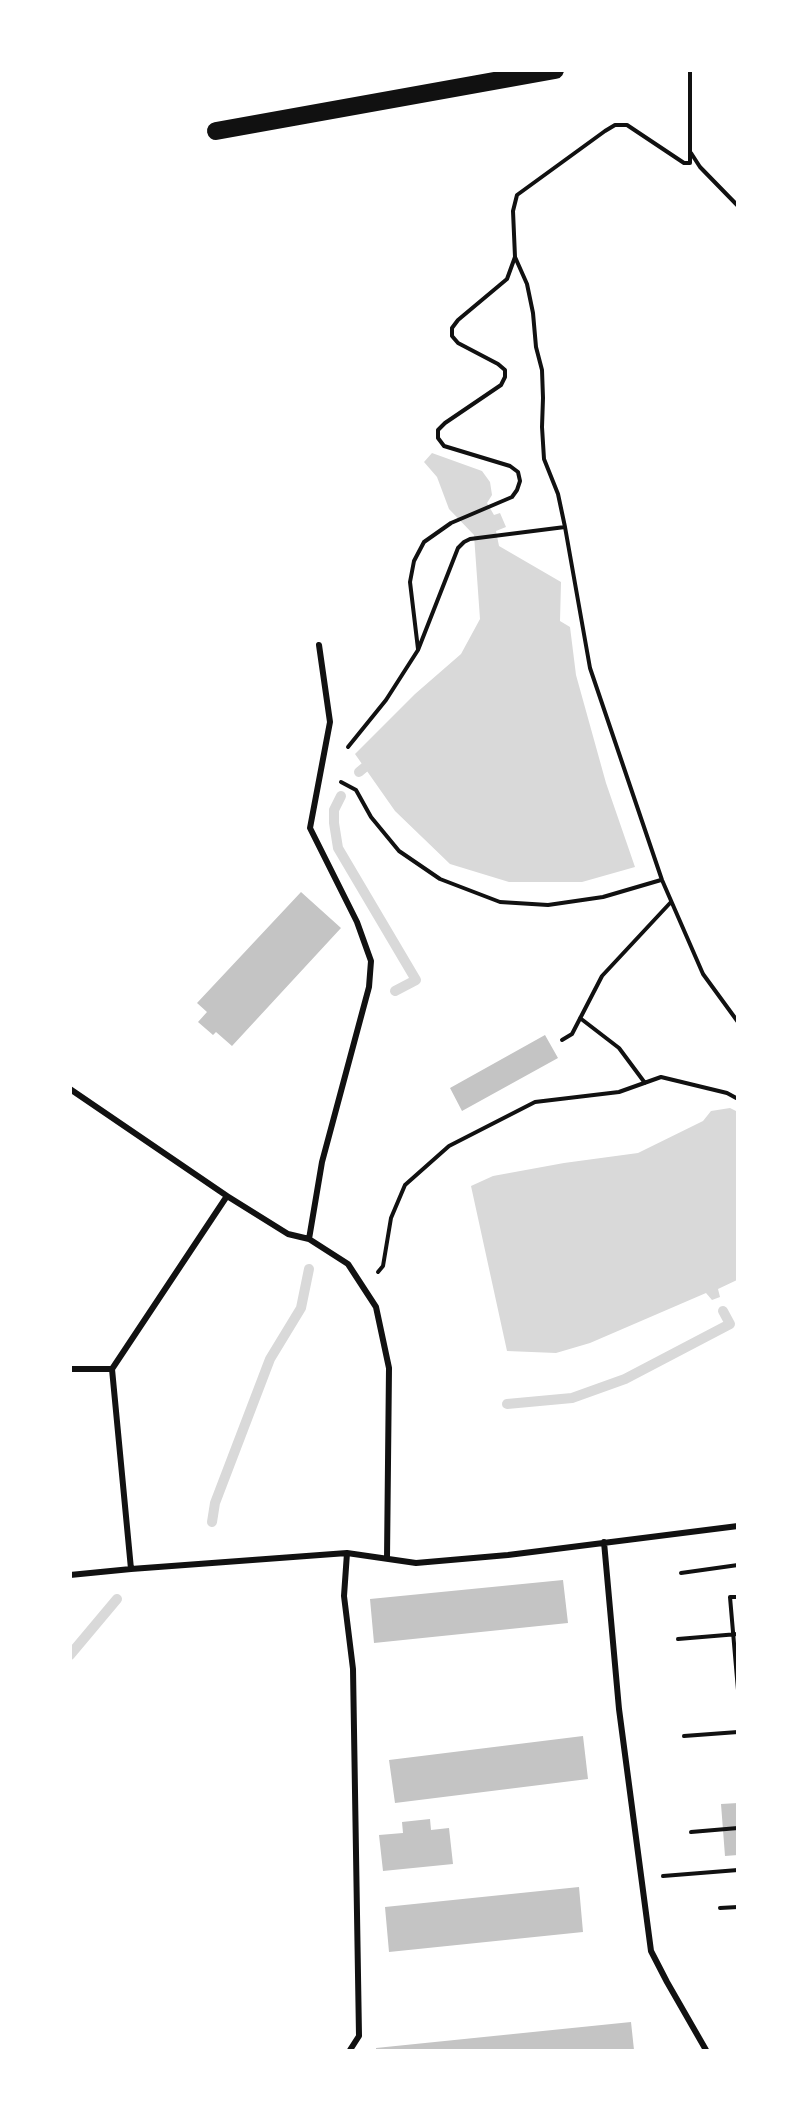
<!DOCTYPE html>
<style>
body{margin:0}
#map{position:relative;width:808px;height:2121px;overflow:hidden;background:#fff;font-family:"Fira Sans",sans-serif}
canvas{display:block}
.frame{position:absolute;inset:0;border:72px solid #fff;pointer-events:none}
</style>
<div id="map">
<canvas width="808" height="2121"></canvas>
<div class="frame"></div>
</div>
<script>
const g = document.querySelector('canvas').getContext('2d');
g.lineJoin = 'round';
function fill(path, color) {
  g.fillStyle = color;
  g.fill(path, 'evenodd');
}
function shape(rows) {
  const path = new Path2D();
  for (const r of rows) {
    path.moveTo(r[0], r[1]);
    for (let i = 2; i < r.length; i += 2) path.lineTo(r[i], r[i + 1]);
  }
  return path;
}
function stroke(path, color, width, dash) {
  g.strokeStyle = color;
  g.lineWidth = width;
  g.lineCap = dash ? 'butt' : 'round';
  g.setLineDash(dash || []);
  g.stroke(path);
}
fill(shape([
 [432,453,482,471,490,482,492,495,487,503,494,515,500,513,506,527,496,531,499,546,561,582,560,621,570,627,576,675,606,783,635,867,582,882,509,882,450,864,395,811,355,754,415,694,461,654,480,619,474,535,449,509,437,477,424,462],
 [730,1108,738,1112,737,1280,718,1289,720,1297,712,1300,706,1293,590,1343,556,1353,507,1351,471,1186,493,1176,564,1163,638,1153,703,1121,711,1111]
]), '#d9d9d9');
stroke(shape([
 [359,772,365,767],
 [341,796,334,810,334,823,338,848,416,980,395,991],
 [507,1404,572,1398,625,1379,730,1324,723,1311],
 [212,1522,215,1503,270,1359,301,1308,309,1269],
 [70,1655,117,1599]
]), '#d9d9d9', 10);
fill(shape([
 [301,892,341,928,232,1046,216,1032,213,1035,198,1022,207,1012,197,1003],
 [545,1035,558,1058,462,1111,450,1088],
 [563,1580,568,1623,374,1643,370,1599],
 [583,1736,588,1779,395,1803,389,1760],
 [738,1803,738,1855,725,1856,721,1804],
 [430,1819,431,1830,449,1828,453,1864,383,1871,379,1835,403,1833,402,1822],
 [579,1887,583,1932,389,1952,385,1907],
 [631,2022,634,2050,376,2050,376,2048]
]), '#c4c4c4');
stroke(shape([
 [691,153,700,167,738,206],
 [565,527,558,494,544,459,542,427,543,398,542,370,536,347,533,313,527,284,515,257,513,211,517,195,605,131,615,125,627,125,684,163,690,163,690,70],
 [418,649,410,582,414,561,424,542,451,523,512,497,517,490,520,481,518,472,510,466,444,446,438,438,438,430,445,423,501,385,505,377,505,370,498,364,458,343,452,336,452,328,458,320,507,279,515,257],
 [348,747,386,700,418,650,458,548,464,542,470,539,565,527,590,668,662,880,703,974,738,1022],
 [341,782,356,790,371,817,399,851,440,879,500,902,548,905,603,897,661,880],
 [580,1018,619,1048,645,1083],
 [562,1040,572,1034,602,976,671,902],
 [378,1272,383,1266,391,1218,405,1185,449,1146,535,1102,619,1092,661,1077,727,1093,738,1099],
 [681,1573,738,1565],
 [738,1597,730,1597,738,1690],
 [678,1639,738,1634],
 [684,1736,738,1732],
 [691,1832,738,1828],
 [663,1876,738,1870],
 [720,1908,738,1907]
]), '#111', 4);
stroke(shape([
 [70,1089,227,1196,112,1369],
 [227,1196,288,1234,309,1239,348,1264,376,1307,389,1368,387,1558],
 [309,1239,322,1162,369,987,371,961,357,922,310,828,330,722,319,645],
 [70,1369,112,1369,131,1569],
 [604,1542,619,1709,651,1951,667,1982,706,2050],
 [347,1553,344,1596,353,1669,359,2036,350,2050],
 [70,1575,131,1569,347,1553,416,1563,508,1555,738,1526]
]), '#111', 6);
stroke(shape([
 [216,131,555,70]
]), '#111', 18);
</script>
